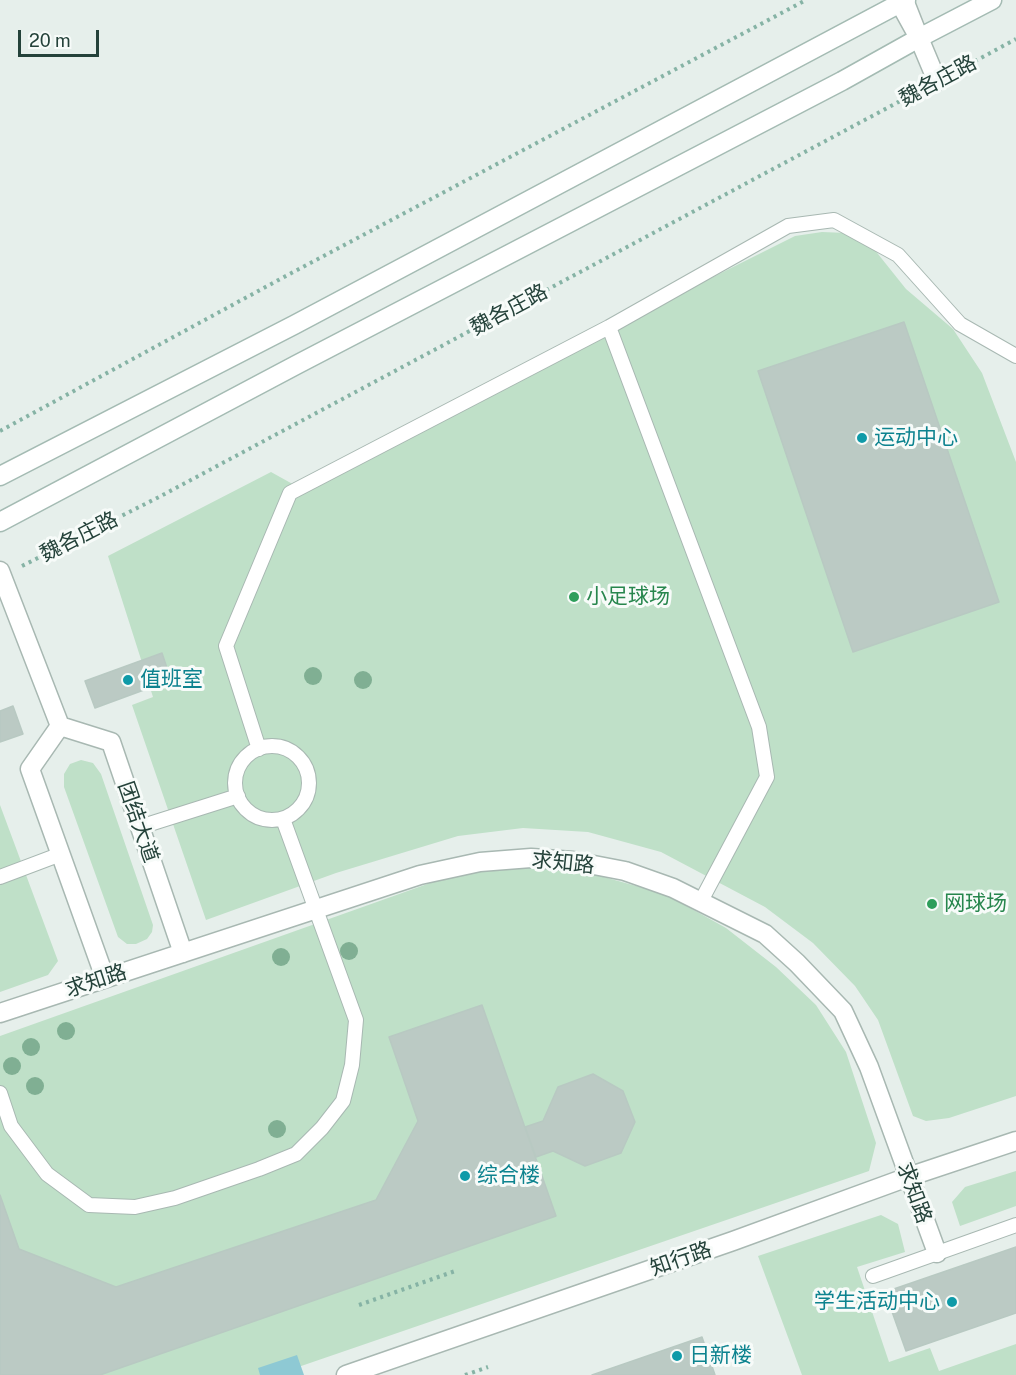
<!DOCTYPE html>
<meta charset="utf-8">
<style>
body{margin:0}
#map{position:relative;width:1016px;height:1375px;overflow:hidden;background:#e6efeb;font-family:"Public Sans",sans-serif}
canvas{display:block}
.scale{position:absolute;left:18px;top:30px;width:81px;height:27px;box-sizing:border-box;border:3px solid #24423a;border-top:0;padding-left:8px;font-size:18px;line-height:21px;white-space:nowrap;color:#24423a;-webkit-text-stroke:4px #f7fbf9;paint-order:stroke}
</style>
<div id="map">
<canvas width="1016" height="1375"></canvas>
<div class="scale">20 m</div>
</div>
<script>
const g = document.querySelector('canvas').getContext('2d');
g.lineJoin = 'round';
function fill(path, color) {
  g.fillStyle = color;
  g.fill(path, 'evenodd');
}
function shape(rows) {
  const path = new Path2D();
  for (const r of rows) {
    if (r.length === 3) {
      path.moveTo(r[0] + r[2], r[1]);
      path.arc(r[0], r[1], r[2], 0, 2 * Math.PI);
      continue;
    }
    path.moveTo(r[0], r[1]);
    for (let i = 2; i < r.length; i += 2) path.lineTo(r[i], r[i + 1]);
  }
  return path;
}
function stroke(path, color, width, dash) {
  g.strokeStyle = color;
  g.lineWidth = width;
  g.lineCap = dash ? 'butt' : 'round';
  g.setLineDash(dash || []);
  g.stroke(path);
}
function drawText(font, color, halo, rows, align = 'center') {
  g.font = font + ' "Public Sans","Noto Sans SC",sans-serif';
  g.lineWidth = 6;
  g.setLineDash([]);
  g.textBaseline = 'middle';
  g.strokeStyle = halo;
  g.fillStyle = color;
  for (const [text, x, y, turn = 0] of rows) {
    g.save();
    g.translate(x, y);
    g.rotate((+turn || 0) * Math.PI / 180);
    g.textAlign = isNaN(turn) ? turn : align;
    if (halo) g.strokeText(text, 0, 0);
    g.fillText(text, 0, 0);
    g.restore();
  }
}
fill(shape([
 [822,232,847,233,870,244,906,289,953,329,982,373,1016,462,1016,1096,949,1118,926,1121,913,1116,878,1020,855,986,813,943,765,907,661,852,588,832,523,828,458,836,336,873,206,920,132,705,153,697,108,556,271,472,307,492,711,278,795,236],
 [81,760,93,763,101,774,153,925,152,932,147,939,136,944,127,944,118,937,64,787,64,774,70,764],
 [0,805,58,961,48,975,0,992],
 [478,866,575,869,665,894,726,928,776,967,816,1005,846,1052,876,1143,869,1171,275,1375,0,1375,0,1036],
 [1016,1171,1016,1206,960,1226,952,1202,965,1187],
 [881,1215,898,1224,905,1252,857,1267,889,1362,930,1348,939,1371,1016,1344,1016,1375,802,1375,758,1256]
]), '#bfe0c8');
fill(shape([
 [297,1355,304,1375,260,1375,258,1368]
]), '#8ec9d4');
const building = shape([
 [904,322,999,602,853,652,758,371,904,322],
 [162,653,171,680,95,708,85,681,162,653],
 [13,706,23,734,0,742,0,711,13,706],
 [482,1005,556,1216,100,1375,0,1375,0,1195,19,1249,116,1287,376,1200,418,1121,389,1037,482,1005],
 [593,1074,623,1091,635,1122,621,1153,585,1166,553,1151,536,1157,525,1127,543,1121,558,1087,593,1074],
 [1016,1247,1016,1313,906,1351,885,1292,1016,1247],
 [702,1337,715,1375,592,1375,702,1337]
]);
fill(building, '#bbcac4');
stroke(building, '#b8c9c2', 1.5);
const lane = shape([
 [609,327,759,727,767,777,701,901],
 [272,783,37],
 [259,749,226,646,290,493,609,327,788,226,834,220,898,255,960,324,1016,356],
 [140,827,238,796],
 [0,877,61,854],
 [0,1093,11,1126,47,1174,89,1205,135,1207,175,1198,259,1169,296,1154,322,1128,343,1101,352,1065,356,1020,283,819],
 [873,1276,1016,1225]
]);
const street = shape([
 [898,0,919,38,904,0],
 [919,38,937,81],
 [0,571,60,726],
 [60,726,111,742,183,953],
 [60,726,30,769,105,978],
 [0,1013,420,875,480,862,531,858,573,861,625,871,673,888,765,934,797,963,843,1011,869,1067,937,1253],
 [346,1375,733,1241,908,1177,1016,1141]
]);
const secondary = shape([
 [0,476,294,325,906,0],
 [0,522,298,364,842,81,919,38,992,0]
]);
stroke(lane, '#a8b8b2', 16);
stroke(street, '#a8b8b2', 21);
stroke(secondary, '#a4bbb3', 21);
stroke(shape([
 [955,72,1016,39],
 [0,431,284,277,806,0],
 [22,566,159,497,919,91],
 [359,1305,458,1270],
 [465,1375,488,1367]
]), '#86b3a5', 4, [3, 4.5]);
stroke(lane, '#fff', 14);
stroke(street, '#fff', 18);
stroke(secondary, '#fff', 18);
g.fillStyle = '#80af93';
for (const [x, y] of [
 [313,676],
 [363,680],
 [349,951],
 [281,957],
 [66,1031],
 [31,1047],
 [12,1066],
 [35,1086],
 [277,1129]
]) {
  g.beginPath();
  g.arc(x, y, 9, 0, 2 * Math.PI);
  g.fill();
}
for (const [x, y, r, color] of [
 [862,438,6,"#0f9aa8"],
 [574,597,6,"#2e9e5b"],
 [128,680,6,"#0f9aa8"],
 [932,904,6,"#2e9e5b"],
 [465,1176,6,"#0f9aa8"],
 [952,1302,6,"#0f9aa8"],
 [677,1356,6,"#0f9aa8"]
]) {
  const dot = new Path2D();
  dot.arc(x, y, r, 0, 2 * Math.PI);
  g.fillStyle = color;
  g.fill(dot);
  stroke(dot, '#f7fbf9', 2);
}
drawText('21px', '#24423a', '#f7fbf9', [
 ["魏各庄路",938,81,-28],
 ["魏各庄路",509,310,-28],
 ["魏各庄路",79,537,-27],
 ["团结大道",138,822,71],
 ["求知路",563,863,6],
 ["求知路",96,981,-18],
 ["求知路",914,1193,70],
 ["知行路",681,1259,-19]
]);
drawText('21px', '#0d838f', '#f7fbf9', [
 ["运动中心",874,438],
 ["值班室",140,680],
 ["综合楼",477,1176],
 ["学生活动中心",940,1302,"right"],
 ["日新楼",689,1356]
], 'left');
drawText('21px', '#27864d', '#f7fbf9', [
 ["小足球场",586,597],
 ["网球场",944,904]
], 'left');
</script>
